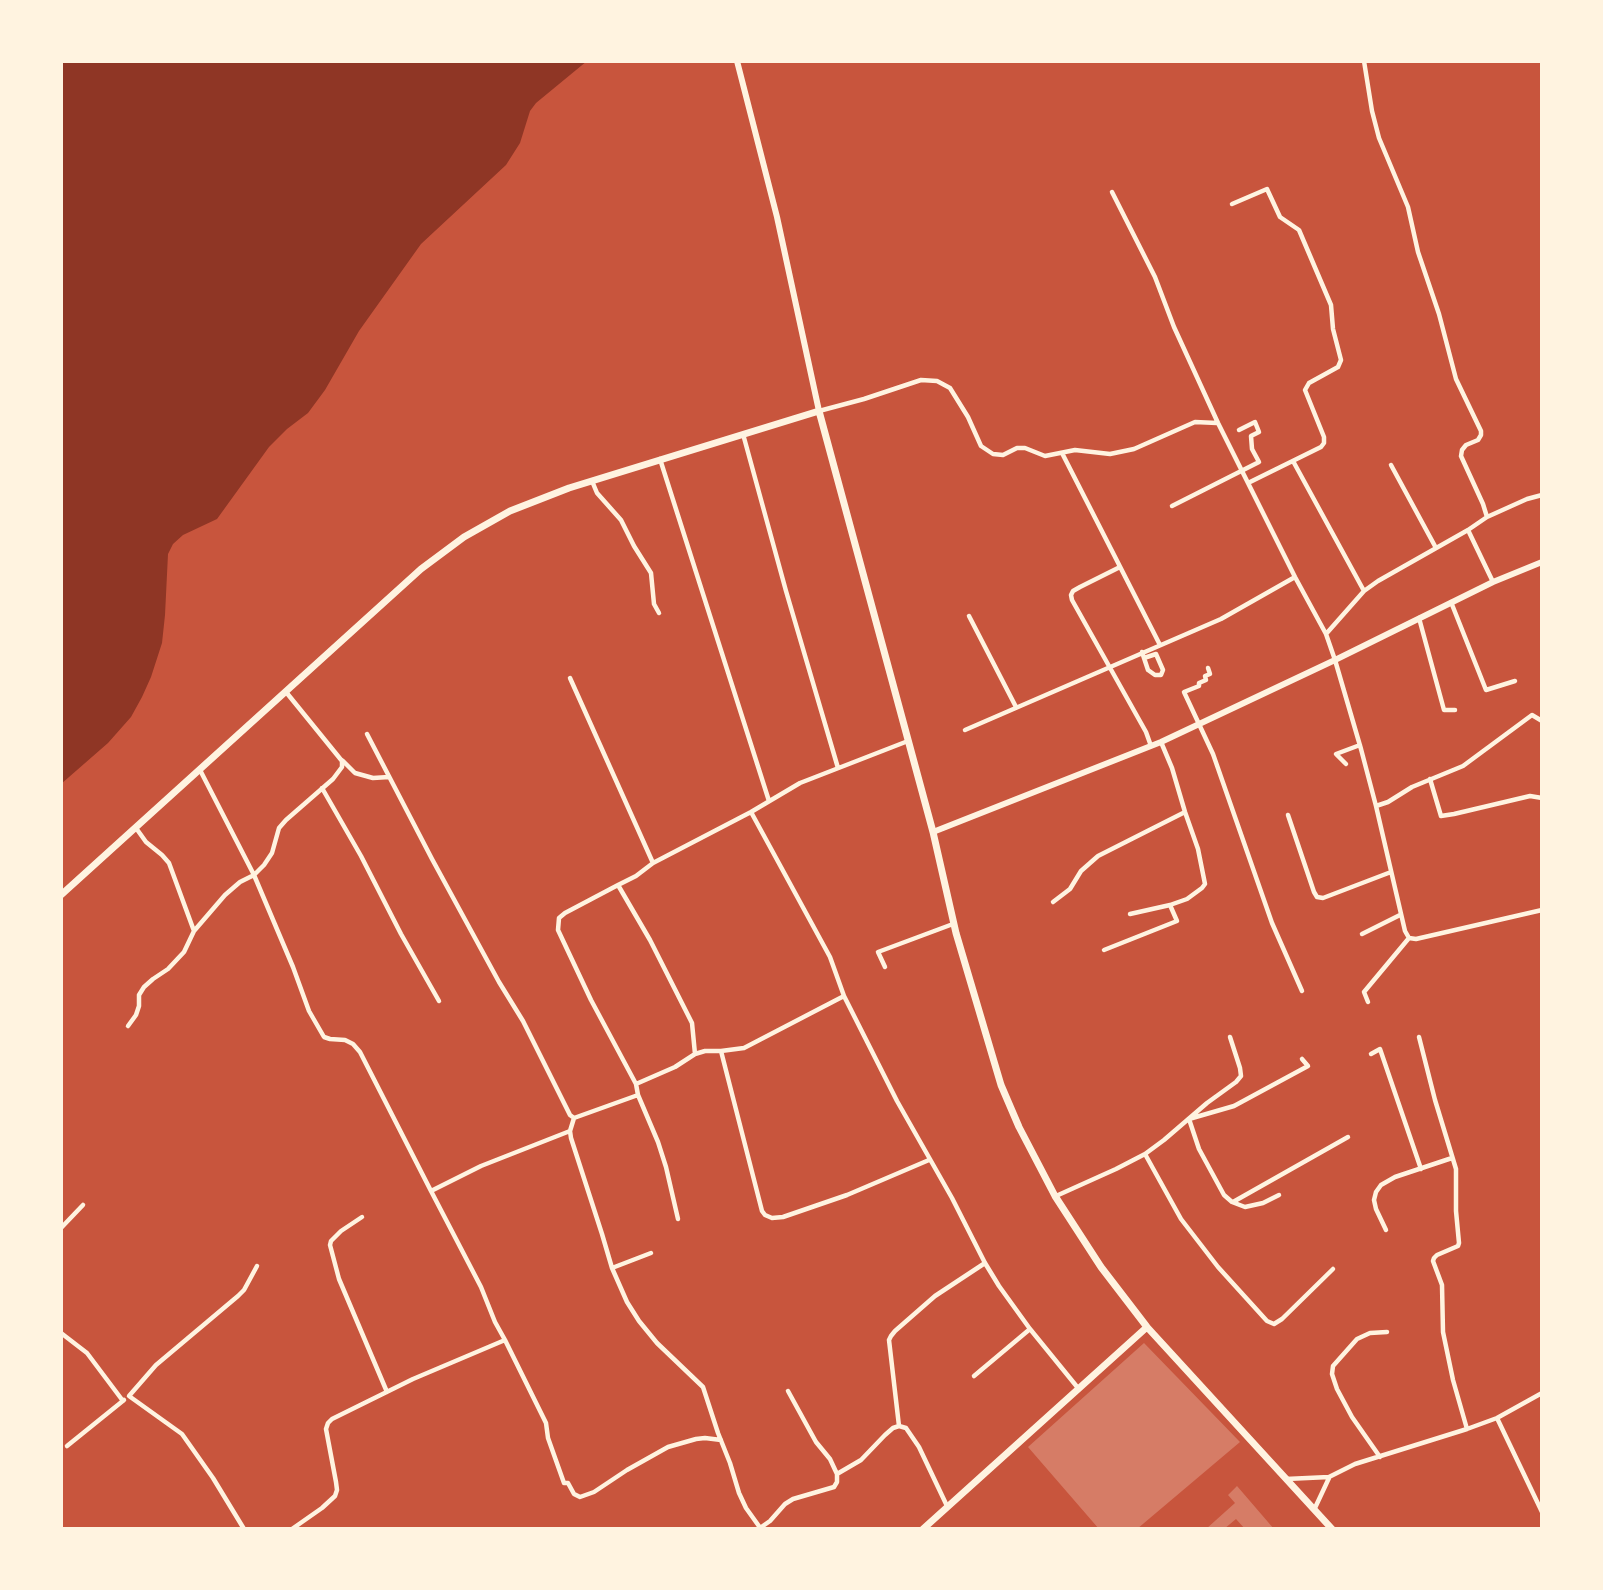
<!DOCTYPE html>
<style>
body{margin:0}
#map{position:relative;width:1603px;height:1590px;overflow:hidden;background:#c8553d;font-family:Quicksand,sans-serif}
canvas{display:block}
.frame{position:absolute;inset:0;border:63px solid #fff3e0;pointer-events:none}
</style>
<div id="map">
<canvas width="1603" height="1590"></canvas>
<div class="frame"></div>
</div>
<script>
const g = document.querySelector('canvas').getContext('2d');
g.lineJoin = 'round';
function fill(path, color) {
  g.fillStyle = color;
  g.fill(path, 'evenodd');
}
function shape(rows) {
  const path = new Path2D();
  for (const r of rows) {
    path.moveTo(r[0], r[1]);
    for (let i = 2; i < r.length; i += 2) path.lineTo(r[i], r[i + 1]);
  }
  return path;
}
function stroke(path, color, width, dash) {
  g.strokeStyle = color;
  g.lineWidth = width;
  g.lineCap = dash ? 'butt' : 'round';
  g.setLineDash(dash || []);
  g.stroke(path);
}
fill(shape([
 [61,61,587,61,536,103,530,111,520,143,506,165,421,244,359,331,325,390,308,413,287,429,269,447,217,519,183,535,173,544,168,554,165,615,162,643,151,677,142,697,131,717,108,743,61,784]
]), '#8f3625');
fill(shape([
 [1144,1343,1240,1442,1137,1529,1099,1529,1028,1447],
 [1237,1486,1274,1529,1245,1529,1236,1519,1224,1529,1206,1529,1235,1503,1228,1495]
]), '#d67c66');
stroke(shape([
 [1364,61,1372,111,1379,138,1408,207,1418,252,1439,314,1456,379,1481,431,1481,435,1478,440,1466,445,1462,450,1461,456,1483,504,1487,517],
 [1112,192,1155,277,1174,327,1218,423,1295,577,1326,634,1335,660,1361,749,1376,806,1405,931,1409,938,1416,939,1542,910],
 [1232,204,1267,189,1280,217,1299,230,1331,305,1333,329,1341,360,1338,367,1309,383,1305,390,1324,437,1324,443,1321,447,1248,483],
 [819,411,864,399,921,380,937,381,950,388,968,417,981,446,993,454,1003,455,1017,448,1025,448,1045,456,1075,450,1110,454,1134,449,1195,422,1217,423],
 [743,434,786,591,838,768],
 [1062,453,1160,645],
 [660,459,769,801],
 [1293,461,1364,591],
 [1391,465,1436,548],
 [592,481,597,493,621,520,634,546,651,573,654,604,659,613],
 [1172,506,1259,462,1252,449,1251,436,1259,432,1255,422,1239,430],
 [1468,530,1493,582],
 [1120,567,1080,587,1073,591,1071,595,1072,600,1146,732,1151,746],
 [1451,602,1486,690,1515,681],
 [969,616,1016,707],
 [1419,618,1444,710,1455,710],
 [1326,634,1364,591,1378,581,1468,530,1487,517,1527,499,1542,495],
 [1142,652,1144,658,1156,654,1163,670,1161,675,1155,675,1148,670,1144,658],
 [1208,668,1210,674,1205,676,1206,680,1199,683,1199,686,1184,692,1213,754,1272,923,1302,991],
 [570,678,653,863],
 [965,730,1221,619,1295,577],
 [367,734,432,859,499,982,523,1021,570,1115,574,1118],
 [343,761,355,773,373,778,389,777],
 [1346,764,1336,754,1360,745],
 [200,770,254,875,293,967,309,1011,324,1037,330,1039,345,1040,353,1044,360,1052,431,1191],
 [1430,779,1441,816,1454,814,1530,796,1542,798],
 [322,788,361,856,401,934,439,1001],
 [1376,806,1388,802,1412,787,1463,766,1532,715,1542,721],
 [751,812,830,957,844,996,897,1101,952,1198,985,1263,999,1286,1030,1329,1078,1388],
 [1288,815,1314,892,1317,897,1323,898,1391,872],
 [136,828,146,842,162,855,169,863,194,931],
 [618,885,565,913,559,918,558,930,591,1000,636,1084],
 [1053,902,1070,889,1081,871,1098,856,1185,812],
 [1130,914,1170,905],
 [1362,934,1400,915],
 [1104,950,1177,921,1170,905,1187,899,1202,888,1205,884,1198,849,1185,812,1172,768,1161,742],
 [885,967,878,952,953,924],
 [1368,1002,1364,992,1409,938],
 [128,1026,136,1015,139,1006,139,995,144,987,153,979,168,969,184,952,194,931,225,895,240,882,254,875,264,865,272,853,279,828,286,820,333,779,342,767,342,761,286,692],
 [1419,1037,1435,1100,1456,1169,1456,1211,1459,1243,1458,1246,1437,1255,1434,1258,1433,1261,1442,1285,1443,1332,1453,1380,1467,1429],
 [721,1051,762,1211,765,1215,772,1218,783,1217,847,1195,929,1160],
 [695,1054,705,1051,721,1051,744,1048,844,996],
 [1371,1054,1380,1049,1421,1169],
 [638,1095,658,1142,666,1167,678,1219],
 [1145,1154,1181,1219,1218,1267,1267,1321,1274,1324,1282,1319,1333,1269],
 [1279,1195,1263,1203,1245,1207,1232,1202,1224,1195,1199,1149,1189,1119,1234,1106,1308,1066,1302,1059],
 [1056,1196,1116,1169,1145,1154,1164,1140,1207,1103,1236,1082,1241,1076,1240,1068,1230,1037],
 [1233,1202,1348,1137],
 [362,1217,341,1231,331,1241,330,1245,339,1279,387,1392],
 [61,1228,83,1205],
 [1386,1230,1376,1209,1374,1200,1376,1192,1381,1185,1395,1177,1452,1158],
 [612,1268,651,1253],
 [61,1333,87,1353,123,1401],
 [505,1340,495,1322,481,1287,431,1191,481,1166,570,1131],
 [974,1376,1030,1329],
 [1497,1418,1542,1512],
 [899,1426,889,1340,891,1336,895,1331,935,1296,985,1263],
 [899,1426,906,1428,919,1447,947,1506],
 [67,1446,124,1400],
 [1380,1457,1352,1417,1337,1389,1332,1374,1333,1366,1357,1339,1370,1333,1387,1332],
 [837,1474,861,1460,885,1435,893,1428,899,1426],
 [1286,1479,1329,1477,1355,1464,1467,1429,1497,1418,1542,1393],
 [1314,1510,1329,1478],
 [760,1528,770,1521,785,1504,793,1499,834,1487,837,1482,837,1474,830,1459,816,1442,788,1391],
 [244,1529,213,1478,182,1434,129,1396,156,1365,238,1296,244,1290,257,1266],
 [292,1529,322,1508,335,1496,337,1490,336,1482,326,1429,328,1423,332,1419,413,1379,505,1340,546,1423,548,1438,564,1483,568,1483,574,1494,580,1497,594,1492,627,1470,668,1447,696,1439,705,1438,721,1440],
 [761,1529,746,1508,739,1493,730,1463,718,1433,703,1387,657,1343,639,1321,627,1302,612,1268,602,1234,571,1138,570,1131,574,1118,638,1095,636,1084,675,1067,695,1054,692,1023,650,940,618,885,636,876,653,863,751,812,800,783,908,741]
]), '#fff3e0', 4.5);
stroke(shape([
 [737,61,777,217,819,411],
 [933,832,1161,742,1335,660,1493,582,1542,562]
]), '#fff3e0', 6);
stroke(shape([
 [61,895,421,569,464,537,510,511,569,488,819,411,933,832,956,933,1001,1085,1019,1127,1055,1196,1101,1267,1147,1327,1332,1529],
 [923,1529,1147,1327]
]), '#fff3e0', 7);
</script>
